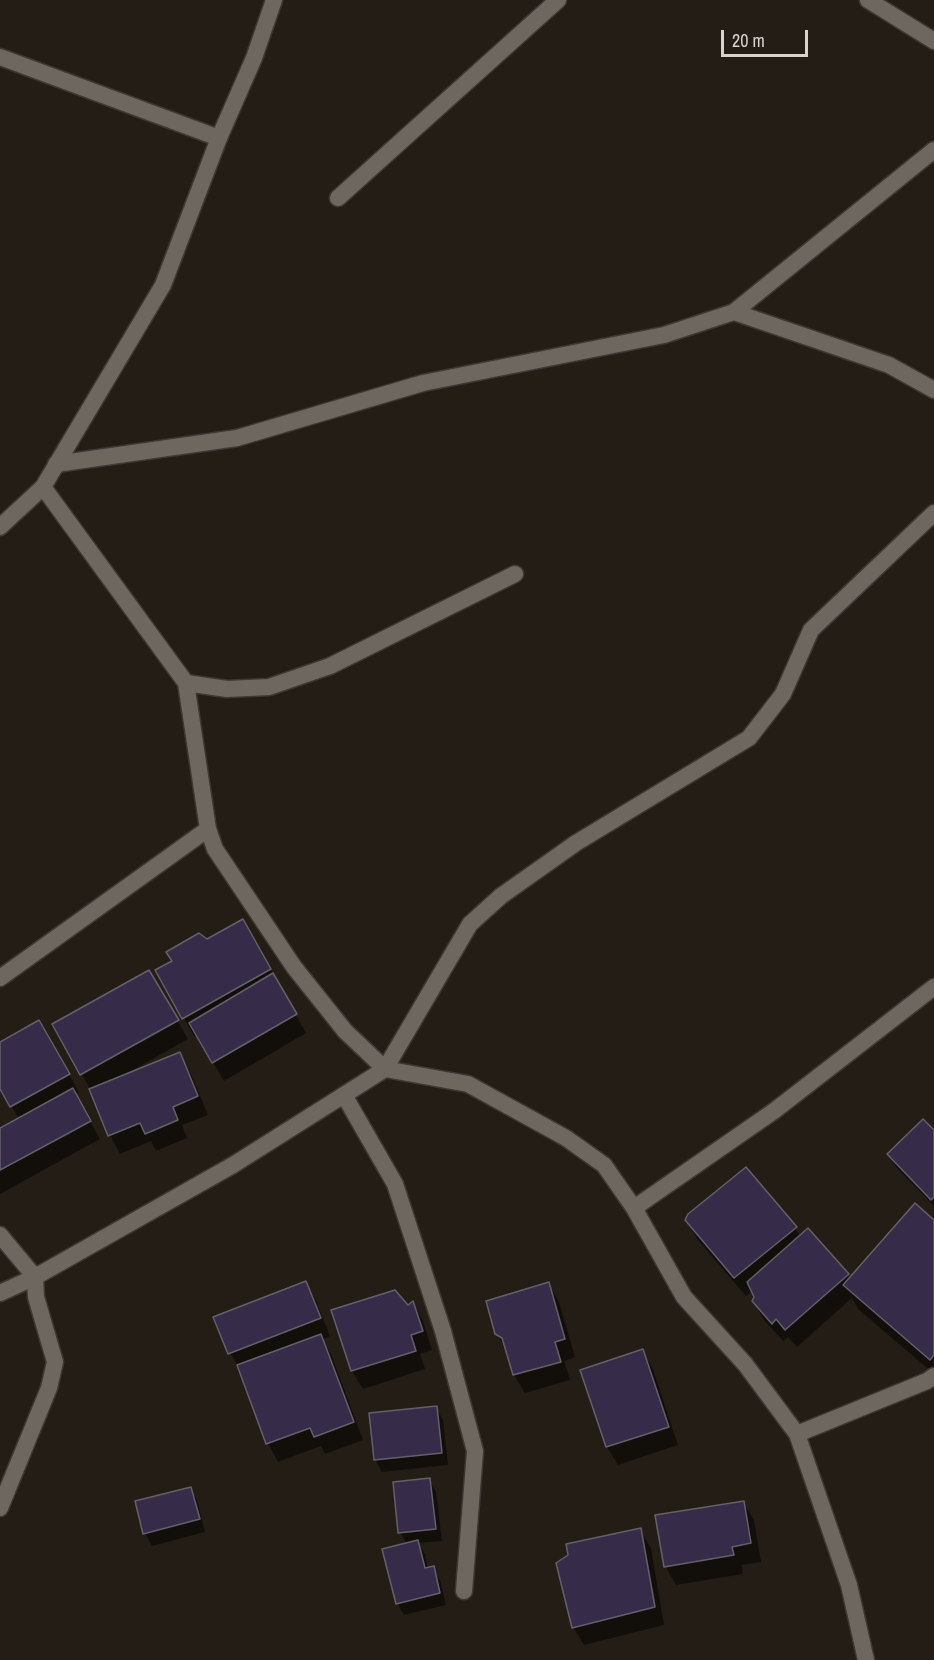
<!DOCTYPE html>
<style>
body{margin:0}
#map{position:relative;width:934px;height:1660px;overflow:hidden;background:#231d16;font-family:"Archivo Narrow",sans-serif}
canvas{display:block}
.scale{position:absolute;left:721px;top:30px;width:87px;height:27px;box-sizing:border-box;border:3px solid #d6d2ce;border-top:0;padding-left:8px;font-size:18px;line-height:21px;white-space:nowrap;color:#d6d2ce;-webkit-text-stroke:4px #231d16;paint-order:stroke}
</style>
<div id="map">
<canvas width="934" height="1660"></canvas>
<div class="scale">20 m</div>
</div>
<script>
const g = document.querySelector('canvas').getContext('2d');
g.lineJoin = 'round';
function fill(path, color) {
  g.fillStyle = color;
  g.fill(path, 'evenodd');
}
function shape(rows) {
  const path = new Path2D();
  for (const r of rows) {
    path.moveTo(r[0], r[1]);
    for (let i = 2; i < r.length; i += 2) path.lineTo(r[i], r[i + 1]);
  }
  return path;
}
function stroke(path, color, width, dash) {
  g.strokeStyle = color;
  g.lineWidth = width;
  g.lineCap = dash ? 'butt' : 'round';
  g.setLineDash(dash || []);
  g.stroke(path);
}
fill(shape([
 [243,921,306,1033,224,1081,197,1035,194,1036,157,971],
 [149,972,188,1039,126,1074,127,1075,179,1054,190,1072,208,1115,182,1125,187,1138,156,1151,151,1141,120,1154,110,1135,90,1089,54,1025],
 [39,1022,79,1092,75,1095,100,1139,0,1194,0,1130,19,1119,0,1086,0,1044],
 [934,1133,934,1206,896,1167,888,1155],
 [687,1220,795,1228,801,1237,848,1275,850,1279,934,1222,934,1374,858,1309,852,1298,797,1347,788,1337,783,1341,764,1320,753,1301,756,1297,753,1290,746,1296,697,1239],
 [306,1283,316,1301,330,1336,322,1340,331,1354,363,1440,325,1454,321,1446,278,1462,268,1443,241,1371,230,1353,215,1318],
 [549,1284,559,1302,575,1357,564,1361,570,1380,525,1393,514,1375,508,1353,497,1334],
 [413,1303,423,1321,432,1350,420,1354,425,1369,363,1389,352,1371],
 [642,1351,653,1369,678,1445,618,1465,607,1447,582,1371],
 [436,1407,443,1420,448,1465,382,1472,375,1460],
 [429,1479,436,1492,442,1541,418,1543,425,1554,428,1569,433,1568,440,1580,446,1605,404,1615,397,1603,407,1544,400,1532],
 [190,1488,197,1500,205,1532,152,1546,145,1533],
 [743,1502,754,1520,761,1562,742,1565,743,1574,676,1585,665,1566],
 [640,1530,651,1548,664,1625,584,1645,573,1627]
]), '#0007');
const building = shape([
 [243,919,271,969,182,1019,155,970,172,961,166,952,199,933,207,939,243,919],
 [149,970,179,1020,80,1075,52,1024,149,970],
 [273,973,297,1014,212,1063,189,1023,273,973],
 [39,1020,70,1074,10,1107,0,1089,0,1042,39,1020],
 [180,1052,198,1096,173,1107,178,1120,145,1134,140,1123,108,1136,89,1089,180,1052],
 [73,1088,91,1121,0,1170,0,1128,73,1088],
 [923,1119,934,1130,934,1197,931,1200,887,1154,923,1119],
 [746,1167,797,1227,734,1278,685,1220,688,1214,746,1167],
 [915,1203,934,1220,934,1355,930,1360,843,1285,915,1203],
 [808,1228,849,1274,785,1330,776,1319,772,1324,752,1301,754,1297,747,1282,808,1228],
 [306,1281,321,1318,228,1354,213,1317,306,1281],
 [549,1282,565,1339,555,1342,561,1362,513,1375,502,1338,495,1334,486,1301,549,1282],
 [395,1290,408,1305,413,1301,423,1331,411,1335,416,1351,351,1371,331,1310,395,1290],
 [321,1334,354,1422,314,1437,310,1428,266,1444,237,1365,321,1334],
 [643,1349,669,1427,606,1447,580,1370,643,1349],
 [437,1406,442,1453,374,1460,369,1413,437,1406],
 [430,1478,436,1529,398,1533,393,1482,430,1478],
 [191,1487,200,1519,143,1534,135,1501,191,1487],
 [744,1501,751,1543,732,1547,734,1555,664,1567,655,1515,744,1501],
 [641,1528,655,1607,572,1628,556,1563,568,1555,566,1544,641,1528],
 [418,1540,425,1568,434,1566,440,1593,396,1604,382,1549,418,1540]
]);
fill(building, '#362c49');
stroke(building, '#63606a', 1.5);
const minor = shape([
 [868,0,934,41],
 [0,57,219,138],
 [338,198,558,0],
 [734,312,889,365,934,390],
 [56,464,237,438,423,383,664,335,734,312,934,150],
 [43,487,186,683,208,829,215,849,294,967,345,1031,385,1069,468,1084,566,1138,604,1165,634,1208,684,1297,745,1364,797,1434,849,1585,866,1660],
 [186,683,227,689,269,687,330,666,515,574],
 [0,978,208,829],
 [344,1095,395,1184,443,1331,475,1451,464,1591],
 [634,1208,774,1111,934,987],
 [0,1235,35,1277,0,1293],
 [797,1434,927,1381,934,1376],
 [0,1508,49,1388,55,1362,36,1297,35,1277,233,1165,385,1069,470,924,501,896,576,843,749,738,783,694,811,630,934,513]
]);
const tertiary = shape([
 [0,527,43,487,163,285,219,138,254,58,274,0]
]);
stroke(minor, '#3c3834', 19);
stroke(tertiary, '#3c3834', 19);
stroke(minor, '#6e675f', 16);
stroke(tertiary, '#6e675f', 16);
</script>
